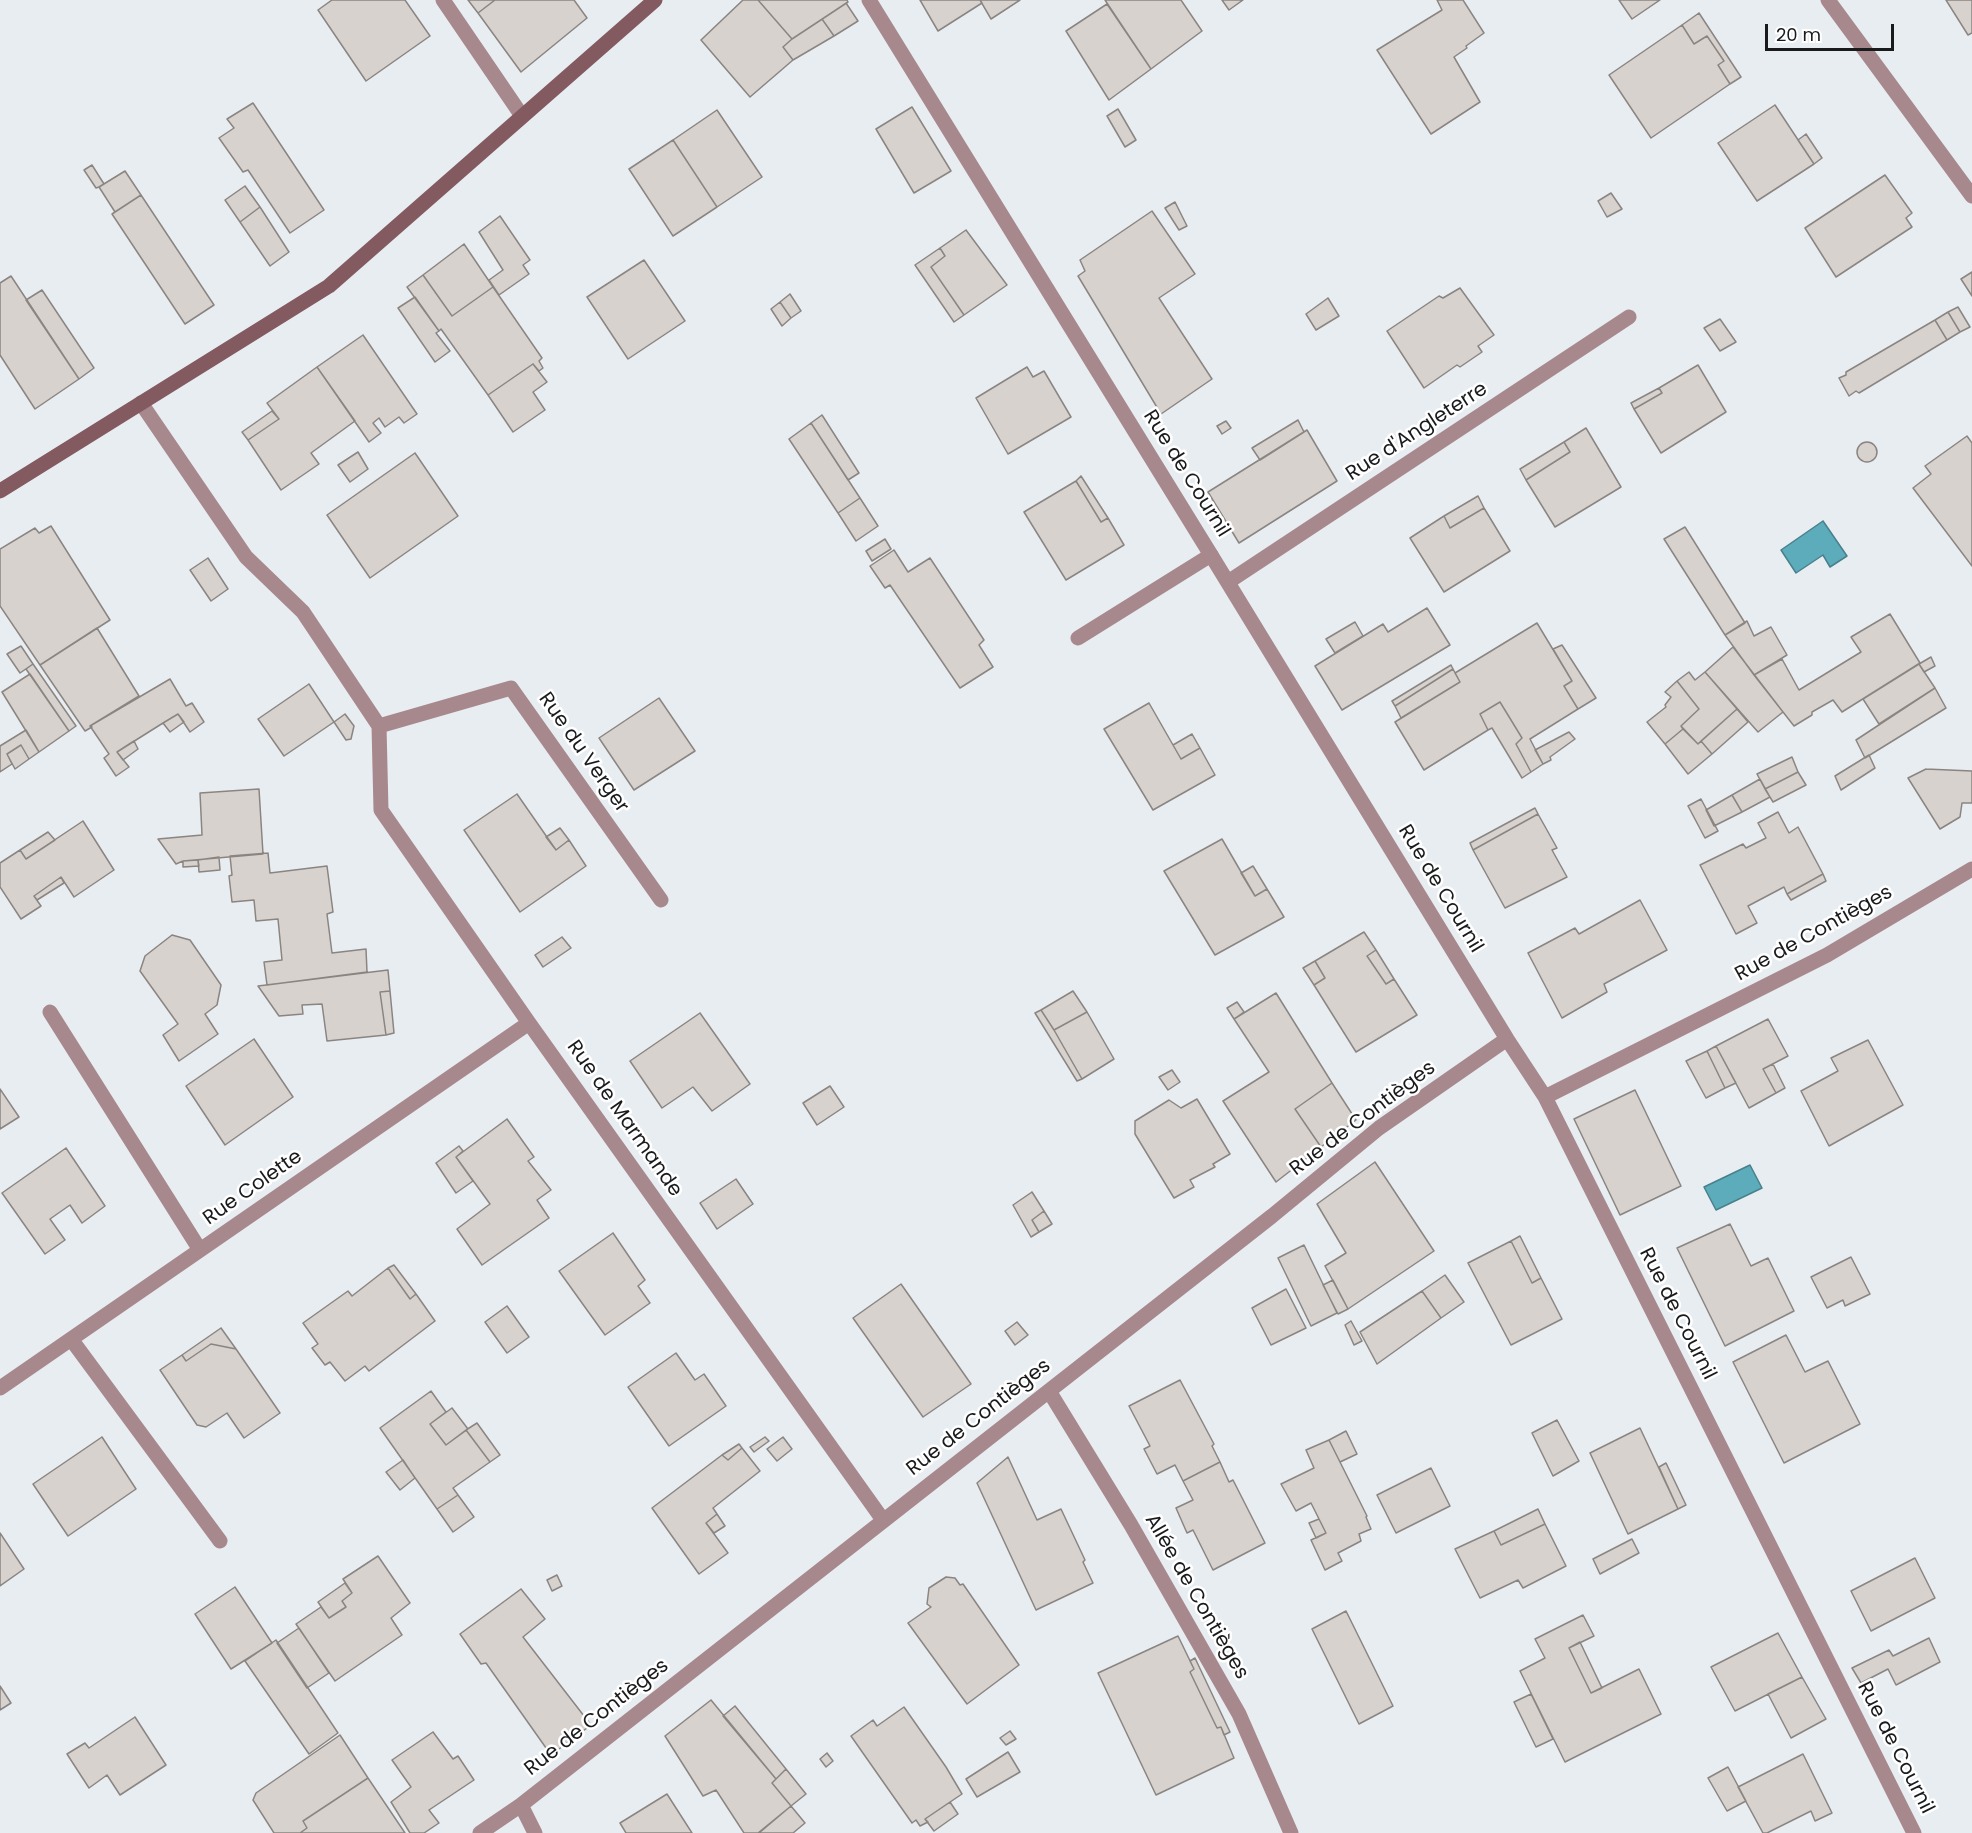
<!DOCTYPE html>
<meta charset="utf-8">
<style>
body{margin:0}
#map{position:relative;width:1972px;height:1833px;overflow:hidden;background:#e8edf2;font-family:Poppins,sans-serif}
canvas{display:block}
.scale{position:absolute;left:1765px;top:24px;width:129px;height:27px;box-sizing:border-box;border:3px solid #191a1c;border-top:0;padding-left:8px;font-size:18px;line-height:21px;white-space:nowrap;color:#191a1c;-webkit-text-stroke:4px #fff;paint-order:stroke}
</style>
<div id="map">
<canvas width="1972" height="1833"></canvas>
<div class="scale">20 m</div>
</div>
<script>
const g = document.querySelector('canvas').getContext('2d');
g.lineJoin = 'round';
function fill(path, color) {
  g.fillStyle = color;
  g.fill(path, 'evenodd');
}
function shape(rows) {
  const path = new Path2D();
  for (const r of rows) {
    if (r.length === 3) {
      path.moveTo(r[0] + r[2], r[1]);
      path.arc(r[0], r[1], r[2], 0, 2 * Math.PI);
      continue;
    }
    path.moveTo(r[0], r[1]);
    for (let i = 2; i < r.length; i += 2) path.lineTo(r[i], r[i + 1]);
  }
  return path;
}
function stroke(path, color, width, dash) {
  g.strokeStyle = color;
  g.lineWidth = width;
  g.lineCap = dash ? 'butt' : 'round';
  g.setLineDash(dash || []);
  g.stroke(path);
}
function drawText(font, color, halo, rows, align = 'center') {
  g.font = font + ' Poppins,sans-serif';
  g.lineWidth = 5;
  g.setLineDash([]);
  g.textBaseline = 'middle';
  g.strokeStyle = halo;
  g.fillStyle = color;
  for (const [text, x, y, turn = 0] of rows) {
    g.save();
    g.translate(x, y);
    g.rotate((+turn || 0) * Math.PI / 180);
    g.textAlign = isNaN(turn) ? turn : align;
    if (halo) g.strokeText(text, 0, 0);
    g.fillText(text, 0, 0);
    g.restore();
  }
}
const water = shape([
 [1823,521,1847,556,1830,567,1823,555,1796,573,1781,550,1823,521],
 [1750,1165,1762,1188,1716,1210,1704,1187,1750,1165]
]);
fill(water, '#5cacbb');
stroke(water, '#48808b', 1.5);
const building = shape([
 [332,0,405,0,430,36,366,81,318,10,332,0],
 [468,0,495,0,478,13,468,0],
 [495,0,574,0,587,18,521,72,478,13,495,0],
 [743,0,758,0,792,39,783,47,793,60,750,97,701,40,743,0],
 [758,0,847,0,848,2,792,39,758,0],
 [920,0,980,0,982,3,938,31,920,0],
 [980,0,1020,0,991,19,980,0],
 [1105,0,1181,0,1202,31,1151,69,1105,0],
 [1222,0,1243,0,1229,10,1222,0],
 [1437,0,1463,0,1484,33,1466,46,1467,48,1454,57,1480,102,1431,134,1377,50,1442,10,1437,0],
 [1619,0,1660,0,1632,19,1619,0],
 [1946,0,1972,0,1972,33,1968,35,1946,0],
 [846,3,858,21,834,36,822,19,846,3],
 [1107,4,1151,69,1109,100,1066,31,1107,4],
 [1699,13,1741,77,1730,84,1718,65,1724,61,1707,36,1694,44,1682,25,1699,13],
 [822,19,834,36,793,60,783,47,792,39,822,19],
 [1682,25,1694,44,1707,36,1724,61,1718,65,1730,84,1651,138,1609,75,1682,25],
 [253,103,324,210,290,233,248,170,243,172,219,138,234,128,227,119,253,103],
 [1775,105,1814,164,1757,201,1718,143,1775,105],
 [912,107,951,171,914,193,876,129,912,107],
 [1118,109,1136,140,1125,147,1107,116,1118,109],
 [717,110,762,177,717,207,673,140,717,110],
 [1806,134,1822,158,1814,164,1798,140,1806,134],
 [673,140,717,207,673,236,629,169,673,140],
 [92,165,104,184,99,187,96,188,84,170,92,165],
 [125,171,141,195,115,212,99,187,125,171],
 [1885,175,1912,213,1906,218,1912,227,1836,277,1805,228,1885,175],
 [245,186,260,207,240,222,225,200,245,186],
 [1611,193,1622,209,1607,217,1598,201,1611,193],
 [141,195,214,305,185,324,112,214,141,195],
 [1175,202,1187,226,1179,230,1165,208,1175,202],
 [260,207,289,252,270,266,240,222,260,207],
 [1152,211,1195,274,1159,298,1212,379,1161,414,1078,276,1085,271,1080,260,1152,211],
 [500,216,530,260,523,265,529,274,499,295,489,280,503,270,479,232,500,216],
 [966,230,1007,285,964,315,931,267,945,256,940,248,966,230],
 [464,244,493,287,452,316,423,275,464,244],
 [940,248,945,256,931,267,964,315,954,322,915,265,940,248],
 [644,260,685,321,628,359,587,297,644,260],
 [1972,272,1972,296,1961,279,1972,272],
 [423,275,452,316,493,287,542,358,539,361,543,368,539,371,533,364,488,395,441,329,439,331,407,287,423,275],
 [11,276,79,379,35,409,0,355,0,283,11,276],
 [1460,288,1494,335,1478,346,1482,352,1460,367,1457,365,1424,388,1387,331,1439,296,1443,298,1460,288],
 [42,290,94,368,79,379,26,300,42,290],
 [790,294,801,311,791,318,780,302,790,294],
 [415,297,439,331,436,333,450,351,435,362,398,308,415,297],
 [1328,298,1339,316,1316,330,1306,314,1328,298],
 [780,302,791,318,782,326,771,309,780,302],
 [1958,307,1970,327,1960,332,1948,312,1958,307],
 [1948,312,1960,332,1947,340,1935,320,1948,312],
 [1720,319,1736,342,1720,351,1704,328,1720,319],
 [1935,320,1947,340,1859,393,1856,391,1849,396,1839,378,1846,375,1846,372,1935,320],
 [363,335,417,414,404,423,399,417,385,427,379,418,373,423,381,433,369,442,317,367,363,335],
 [533,364,547,382,533,392,545,410,513,432,488,395,533,364],
 [1698,365,1726,412,1661,453,1634,409,1662,393,1659,388,1698,365],
 [317,367,355,421,311,453,319,464,281,490,248,440,279,419,267,403,317,367],
 [1027,367,1033,377,1044,371,1071,417,1008,454,976,398,1027,367],
 [1659,388,1662,393,1634,409,1631,403,1659,388],
 [272,411,279,419,248,440,242,432,272,411],
 [822,415,859,473,848,480,811,423,822,415],
 [1298,420,1304,432,1260,460,1252,448,1298,420],
 [1226,421,1231,428,1222,434,1217,426,1226,421],
 [811,423,860,498,838,513,789,439,811,423],
 [1586,428,1621,487,1555,527,1526,480,1570,452,1564,442,1586,428],
 [1307,430,1337,481,1239,543,1208,492,1307,430],
 [1967,436,1972,443,1972,566,1913,488,1931,474,1925,466,1967,436],
 [1564,442,1570,452,1526,480,1520,469,1564,442],
 [1867,452,10],
 [358,452,368,469,350,482,338,465,358,452],
 [415,453,458,516,370,578,327,515,415,453],
 [1081,476,1108,518,1101,522,1076,481,1081,476],
 [1076,481,1101,522,1108,518,1124,545,1066,580,1024,512,1076,481],
 [1478,496,1484,508,1450,528,1444,516,1478,496],
 [860,498,878,526,856,541,838,513,860,498],
 [1484,508,1510,551,1444,592,1410,538,1444,516,1450,528,1484,508],
 [51,526,110,620,40,665,0,606,0,549,35,528,39,533,51,526],
 [1685,527,1745,623,1725,635,1664,539,1685,527],
 [885,539,891,549,872,561,866,551,885,539],
 [894,550,908,572,930,558,984,640,979,645,993,667,960,688,890,585,885,588,870,566,894,550],
 [208,558,228,589,211,601,190,570,208,558],
 [1427,608,1450,645,1342,710,1315,666,1383,624,1388,632,1427,608],
 [1890,614,1920,663,1842,712,1833,700,1812,712,1812,715,1794,726,1754,675,1782,659,1799,690,1861,652,1851,637,1890,614],
 [1747,621,1754,636,1771,627,1787,655,1754,675,1725,635,1747,621],
 [1355,622,1363,636,1335,653,1326,639,1355,622],
 [1537,623,1572,681,1564,686,1578,709,1530,739,1543,764,1531,772,1516,744,1522,738,1500,702,1480,714,1488,730,1424,770,1395,722,1460,682,1455,673,1537,623],
 [97,628,139,696,90,726,92,727,85,731,40,665,97,628],
 [1562,645,1596,698,1578,709,1564,686,1572,681,1553,649,1562,645],
 [21,646,33,664,20,673,7,654,21,646],
 [1733,647,1783,712,1758,732,1705,672,1733,647],
 [1931,657,1935,666,1924,672,1919,664,1931,657],
 [33,664,76,726,69,731,26,669,33,664],
 [1919,664,1935,688,1879,724,1863,699,1919,664],
 [1451,665,1453,669,1395,706,1392,701,1451,665],
 [1453,669,1460,682,1401,718,1395,706,1453,669],
 [1689,672,1695,680,1705,672,1737,709,1698,744,1681,726,1699,709,1677,681,1689,672],
 [30,674,69,731,39,752,2,692,30,674],
 [170,679,186,706,192,703,204,722,190,732,178,714,163,723,117,752,129,767,116,776,104,758,109,754,90,726,170,679],
 [1677,681,1699,709,1681,726,1683,729,1665,744,1647,722,1666,707,1665,705,1671,697,1665,692,1677,681],
 [309,684,334,722,284,756,258,719,309,684],
 [1935,688,1946,708,1865,758,1856,740,1935,688],
 [659,698,695,751,634,790,599,738,659,698],
 [1500,702,1522,738,1516,744,1531,772,1522,778,1492,728,1488,730,1480,714,1500,702],
 [1149,703,1181,759,1200,748,1215,775,1153,810,1104,729,1149,703],
 [1737,709,1748,722,1712,754,1701,741,1737,709],
 [178,714,184,722,170,732,163,723,178,714],
 [345,714,354,726,351,739,346,740,334,722,345,714],
 [1683,729,1698,744,1701,741,1712,754,1688,774,1665,744,1683,729],
 [26,730,39,752,29,759,21,745,7,754,12,764,0,772,0,746,26,730],
 [1569,732,1575,739,1550,757,1551,760,1543,764,1535,750,1569,732],
 [1192,734,1200,748,1181,759,1173,745,1192,734],
 [134,741,138,749,123,760,117,752,134,741],
 [21,745,29,759,15,769,7,754,21,745],
 [1869,755,1875,768,1841,790,1835,776,1869,755],
 [1792,757,1798,772,1765,789,1757,774,1792,757],
 [1926,769,1972,771,1972,803,1962,803,1960,817,1940,829,1908,778,1926,769],
 [1798,772,1806,785,1773,802,1765,789,1798,772],
 [1760,779,1770,797,1742,812,1732,795,1760,779],
 [259,789,263,854,183,861,176,864,158,839,202,835,200,793,259,789],
 [517,794,556,850,569,840,586,866,520,912,464,830,517,794],
 [1732,795,1742,812,1714,826,1706,810,1732,795],
 [1701,799,1718,831,1705,838,1688,806,1701,799],
 [1535,808,1538,814,1473,850,1470,843,1535,808],
 [1778,812,1789,833,1798,827,1823,874,1787,894,1784,887,1748,906,1757,923,1736,934,1700,865,1743,844,1746,848,1766,838,1758,823,1778,812],
 [1538,814,1557,848,1552,850,1567,877,1505,908,1473,850,1538,814],
 [83,821,114,870,74,897,61,877,34,896,41,906,21,919,0,887,0,863,20,850,26,859,83,821],
 [560,828,569,840,556,850,546,837,560,828],
 [48,832,55,840,26,859,20,850,48,832],
 [1222,839,1255,896,1267,889,1284,917,1215,955,1164,871,1222,839],
 [268,853,270,873,327,866,333,912,327,914,332,953,366,949,367,972,267,985,264,962,282,960,278,919,256,921,254,900,232,902,229,876,232,875,230,856,268,853],
 [219,857,220,870,199,872,198,860,219,857],
 [198,860,199,866,183,867,183,861,198,860],
 [1253,866,1267,889,1255,896,1241,873,1253,866],
 [1823,874,1826,881,1791,900,1787,894,1823,874],
 [61,877,64,883,37,900,34,896,61,877],
 [1640,900,1667,950,1604,984,1607,992,1562,1018,1528,953,1575,928,1579,934,1640,900],
 [1364,932,1376,950,1367,956,1386,984,1394,979,1417,1015,1356,1052,1314,985,1325,978,1315,961,1364,932],
 [172,935,190,940,221,985,217,1005,205,1014,218,1034,179,1061,163,1035,178,1024,140,971,145,956,172,935],
 [562,937,571,948,543,967,535,955,562,937],
 [1376,950,1394,979,1386,984,1367,956,1376,950],
 [1315,961,1325,978,1314,985,1303,968,1315,961],
 [388,970,390,991,380,992,386,1035,327,1041,322,1004,302,1005,303,1014,279,1016,258,986,388,970],
 [390,991,394,1033,386,1035,380,992,390,991],
 [1073,991,1087,1012,1054,1030,1041,1010,1073,991],
 [1276,993,1332,1083,1295,1109,1321,1147,1276,1182,1223,1101,1269,1072,1234,1019,1276,993],
 [1237,1002,1244,1012,1234,1019,1227,1008,1237,1002],
 [1041,1010,1054,1030,1082,1079,1077,1081,1035,1013,1041,1010],
 [1087,1012,1114,1059,1082,1079,1054,1030,1087,1012],
 [700,1013,750,1084,712,1111,693,1087,662,1108,630,1061,700,1013],
 [1768,1019,1788,1056,1763,1069,1776,1093,1749,1108,1716,1046,1768,1019],
 [254,1039,293,1097,225,1145,186,1086,254,1039],
 [1868,1040,1903,1105,1829,1146,1801,1091,1838,1071,1831,1058,1868,1040],
 [1716,1046,1736,1083,1725,1088,1707,1051,1716,1046],
 [1707,1051,1725,1088,1706,1098,1686,1061,1707,1051],
 [1773,1064,1785,1088,1776,1093,1763,1069,1773,1064],
 [1172,1070,1180,1082,1168,1090,1159,1077,1172,1070],
 [1332,1083,1356,1120,1321,1147,1295,1109,1332,1083],
 [830,1086,844,1107,817,1125,803,1103,830,1086],
 [0,1089,19,1117,0,1129,0,1089],
 [1635,1090,1681,1186,1620,1215,1574,1119,1635,1090],
 [1197,1099,1230,1154,1213,1164,1215,1167,1190,1180,1194,1187,1174,1198,1135,1134,1135,1121,1169,1100,1181,1108,1197,1099],
 [507,1119,534,1157,528,1161,551,1190,537,1200,549,1218,482,1265,457,1229,490,1204,456,1157,507,1119],
 [459,1146,463,1151,456,1157,473,1181,456,1193,436,1163,459,1146],
 [66,1148,105,1206,82,1223,70,1205,50,1219,65,1240,45,1254,2,1193,66,1148],
 [1375,1162,1434,1251,1348,1309,1325,1266,1346,1253,1317,1204,1375,1162],
 [736,1179,753,1204,717,1229,700,1203,736,1179],
 [1032,1192,1044,1211,1032,1220,1039,1232,1031,1237,1013,1205,1032,1192],
 [1044,1211,1052,1224,1039,1232,1032,1220,1044,1211],
 [1730,1224,1751,1266,1768,1258,1794,1311,1725,1346,1677,1248,1730,1224],
 [613,1233,645,1280,638,1286,650,1303,605,1335,559,1271,613,1233],
 [1520,1236,1541,1278,1532,1283,1511,1241,1520,1236],
 [1511,1241,1532,1283,1541,1278,1562,1319,1511,1345,1468,1263,1511,1241],
 [1304,1245,1337,1313,1311,1326,1278,1258,1304,1245],
 [1851,1257,1870,1294,1845,1306,1843,1300,1827,1308,1811,1277,1851,1257],
 [394,1265,416,1294,410,1299,388,1268,394,1265],
 [388,1268,410,1299,416,1294,435,1321,369,1371,365,1366,345,1381,330,1362,325,1365,312,1348,318,1344,303,1323,348,1291,352,1296,388,1268],
 [1445,1275,1464,1302,1441,1318,1422,1291,1445,1275],
 [1333,1280,1348,1309,1338,1314,1323,1285,1333,1280],
 [901,1284,971,1384,923,1417,853,1318,901,1284],
 [1286,1289,1306,1328,1271,1345,1252,1308,1286,1289],
 [1422,1291,1441,1318,1377,1364,1360,1332,1422,1291],
 [507,1306,529,1337,507,1353,485,1322,507,1306],
 [1351,1321,1362,1341,1354,1345,1345,1325,1351,1321],
 [1017,1322,1028,1335,1015,1345,1005,1331,1017,1322],
 [221,1328,236,1349,211,1344,186,1361,182,1355,221,1328],
 [1786,1335,1805,1372,1828,1361,1860,1424,1784,1463,1733,1362,1786,1335],
 [211,1344,236,1349,280,1413,244,1438,227,1413,206,1427,197,1425,160,1370,182,1355,186,1361,211,1344],
 [676,1353,695,1380,704,1374,726,1406,669,1446,628,1387,676,1353],
 [1180,1380,1214,1444,1212,1446,1220,1462,1183,1481,1175,1465,1157,1474,1144,1449,1150,1446,1129,1406,1180,1380],
 [431,1391,446,1412,430,1424,446,1445,466,1430,490,1462,453,1488,458,1495,437,1509,380,1428,431,1391],
 [452,1408,468,1429,446,1445,430,1424,452,1408],
 [1557,1420,1579,1461,1553,1476,1532,1433,1557,1420],
 [477,1423,500,1455,490,1462,466,1430,477,1423],
 [1640,1428,1678,1509,1628,1534,1590,1453,1640,1428],
 [1346,1431,1357,1454,1340,1462,1329,1440,1346,1431],
 [102,1437,136,1489,68,1536,33,1484,102,1437],
 [765,1437,769,1441,754,1452,750,1447,765,1437],
 [783,1437,792,1449,777,1461,767,1449,783,1437],
 [1329,1440,1367,1516,1366,1517,1371,1529,1359,1534,1361,1541,1338,1553,1342,1561,1325,1570,1311,1540,1326,1533,1311,1503,1296,1511,1281,1484,1314,1468,1306,1450,1329,1440],
 [739,1444,742,1448,728,1460,722,1455,739,1444],
 [742,1448,760,1471,713,1508,717,1514,706,1523,728,1553,699,1574,652,1508,722,1455,728,1460,742,1448],
 [1008,1457,1037,1520,1061,1509,1085,1560,1083,1562,1093,1583,1036,1610,977,1483,1008,1457],
 [403,1460,415,1478,400,1490,386,1472,403,1460],
 [1220,1462,1229,1482,1233,1480,1265,1543,1213,1570,1193,1530,1187,1533,1176,1508,1193,1500,1183,1481,1220,1462],
 [1666,1463,1686,1505,1678,1509,1659,1467,1666,1463],
 [1431,1468,1450,1506,1396,1533,1377,1495,1431,1468],
 [458,1495,474,1517,453,1532,437,1509,458,1495],
 [1538,1509,1545,1524,1501,1545,1494,1531,1538,1509],
 [717,1514,725,1526,714,1533,706,1523,717,1514],
 [1319,1519,1326,1533,1316,1538,1309,1523,1319,1519],
 [1545,1524,1566,1566,1523,1588,1518,1580,1480,1598,1455,1549,1494,1531,1501,1545,1545,1524],
 [0,1533,24,1569,0,1586,0,1533],
 [1632,1539,1639,1553,1600,1574,1593,1559,1632,1539],
 [378,1556,410,1603,391,1618,402,1635,335,1681,296,1624,321,1607,329,1618,346,1607,342,1601,352,1593,343,1579,378,1556],
 [1915,1558,1935,1598,1871,1631,1851,1591,1915,1558],
 [557,1575,562,1586,552,1591,547,1580,557,1575],
 [946,1577,955,1578,960,1585,963,1584,1019,1665,967,1704,908,1623,931,1607,927,1604,929,1588,946,1577],
 [345,1583,352,1593,342,1601,346,1607,329,1618,318,1602,345,1583],
 [235,1587,272,1643,231,1669,195,1614,235,1587],
 [521,1589,545,1619,523,1637,591,1725,551,1755,486,1663,481,1664,460,1634,521,1589],
 [1346,1611,1393,1706,1359,1724,1312,1629,1346,1611],
 [1583,1615,1594,1636,1569,1648,1591,1693,1639,1669,1661,1714,1565,1762,1520,1671,1545,1658,1535,1639,1583,1615],
 [299,1628,329,1673,307,1688,277,1643,299,1628],
 [1778,1633,1802,1677,1735,1711,1711,1667,1778,1633],
 [1178,1636,1194,1669,1190,1672,1217,1728,1221,1727,1234,1758,1156,1795,1098,1673,1178,1636],
 [1929,1638,1940,1662,1896,1685,1888,1669,1861,1683,1852,1668,1889,1650,1893,1656,1929,1638],
 [276,1640,338,1733,309,1754,245,1661,276,1640],
 [1580,1642,1602,1688,1591,1693,1569,1648,1580,1642],
 [1195,1658,1230,1732,1224,1735,1221,1727,1217,1728,1190,1672,1194,1669,1190,1661,1195,1658],
 [1802,1677,1826,1719,1791,1738,1768,1694,1802,1677],
 [0,1686,11,1703,0,1710,0,1686],
 [1531,1694,1553,1739,1536,1747,1514,1702,1531,1694],
 [711,1700,776,1779,772,1783,791,1806,758,1833,744,1833,716,1790,703,1796,665,1736,711,1700],
 [735,1706,786,1769,776,1779,723,1716,735,1706],
 [904,1707,946,1767,962,1794,925,1819,928,1822,920,1826,916,1820,912,1823,851,1736,873,1720,877,1726,904,1707],
 [135,1717,166,1765,120,1795,107,1775,89,1788,67,1754,85,1743,89,1748,135,1717],
 [1010,1731,1016,1739,1006,1745,1000,1738,1010,1731],
 [433,1732,453,1759,458,1756,474,1780,429,1810,439,1823,424,1833,410,1833,391,1802,411,1787,392,1760,433,1732],
 [340,1735,368,1778,303,1821,307,1828,300,1833,274,1833,253,1800,256,1793,340,1735],
 [1008,1752,1020,1772,977,1797,966,1779,1008,1752],
 [827,1753,833,1761,826,1767,820,1759,827,1753],
 [1803,1754,1832,1813,1815,1821,1811,1811,1767,1833,1763,1833,1738,1787,1803,1754],
 [1728,1767,1746,1801,1727,1811,1708,1778,1728,1767],
 [786,1769,806,1794,791,1806,772,1783,786,1769],
 [368,1778,405,1833,300,1833,307,1828,303,1821,368,1778],
 [667,1794,692,1833,626,1833,620,1823,667,1794],
 [950,1802,958,1814,934,1831,925,1819,950,1802],
 [791,1806,805,1823,793,1833,759,1833,791,1806]
]);
fill(building, '#d8d2ce');
stroke(building, '#8a8581', 1.5);
stroke(shape([
 [443,0,522,116],
 [1078,638,1211,555]
]), '#a7898d', 15);
stroke(shape([
 [869,0,1211,555,1507,1039,1545,1097,1914,1833],
 [1828,0,1972,196],
 [141,403,246,557,303,612,379,726,511,688,661,900],
 [1228,582,1629,317],
 [379,726,381,810,529,1023,883,1520],
 [50,1012,200,1250],
 [1545,1097,1827,955,1972,869],
 [71,1339,220,1541],
 [0,1388,529,1023],
 [1049,1391,1131,1525,1239,1714,1291,1833],
 [521,1805,535,1833],
 [480,1833,521,1805,1272,1216,1379,1128,1507,1039]
]), '#a7898d', 15);
stroke(shape([
 [0,491,329,286,655,0]
]), '#845a61', 15);
drawText('20px', '#191a1c', '#fff', [
 ["Rue d'Angleterre",1417,432,-33],
 ["Rue de Cournil",1186,474,58],
 ["Rue du Verger",583,753,55],
 ["Rue de Cournil",1440,889,59],
 ["Rue de Contièges",1814,934,-29],
 ["Rue de Marmande",624,1119,55],
 ["Rue de Contièges",1363,1119,-37],
 ["Rue Colette",253,1188,-35],
 ["Rue de Cournil",1677,1314,63],
 ["Rue de Contièges",979,1418,-38],
 ["Allée de Contièges",1196,1597,60],
 ["Rue de Contièges",597,1718,-38],
 ["Rue de Cournil",1895,1748,63]
]);
</script>
